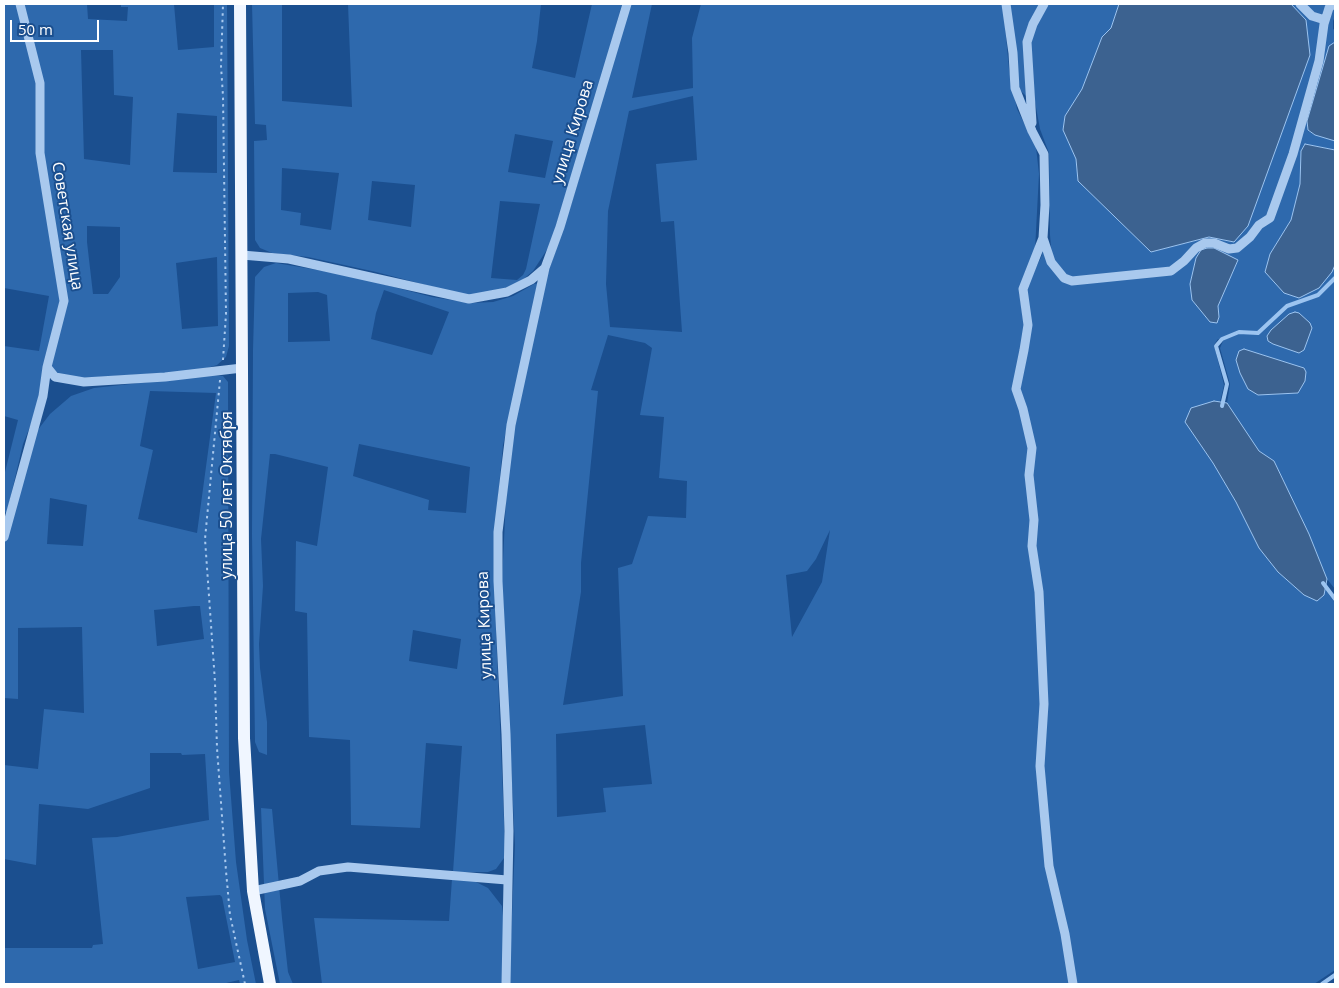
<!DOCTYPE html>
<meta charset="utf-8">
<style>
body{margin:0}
#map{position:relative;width:1339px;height:988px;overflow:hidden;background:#1b4f8f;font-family:"Open Sans",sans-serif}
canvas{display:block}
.frame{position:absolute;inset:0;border:5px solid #fff;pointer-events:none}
.scale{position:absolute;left:10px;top:20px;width:89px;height:22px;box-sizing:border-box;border:2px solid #fff;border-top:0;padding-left:6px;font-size:15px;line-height:18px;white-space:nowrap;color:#fff;-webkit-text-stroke:4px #1b4f8f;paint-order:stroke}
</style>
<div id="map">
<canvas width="1339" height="988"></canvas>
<div class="frame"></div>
<div class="scale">50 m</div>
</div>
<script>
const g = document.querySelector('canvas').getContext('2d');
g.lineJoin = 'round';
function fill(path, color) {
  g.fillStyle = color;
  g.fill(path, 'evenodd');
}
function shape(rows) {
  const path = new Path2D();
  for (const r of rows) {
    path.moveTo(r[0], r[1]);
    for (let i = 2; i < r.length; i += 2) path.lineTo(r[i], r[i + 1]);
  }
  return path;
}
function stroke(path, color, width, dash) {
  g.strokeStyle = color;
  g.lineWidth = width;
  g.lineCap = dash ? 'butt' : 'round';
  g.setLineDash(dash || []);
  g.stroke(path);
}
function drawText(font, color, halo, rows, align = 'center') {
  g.font = font + ' "Open Sans",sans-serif';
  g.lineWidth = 4;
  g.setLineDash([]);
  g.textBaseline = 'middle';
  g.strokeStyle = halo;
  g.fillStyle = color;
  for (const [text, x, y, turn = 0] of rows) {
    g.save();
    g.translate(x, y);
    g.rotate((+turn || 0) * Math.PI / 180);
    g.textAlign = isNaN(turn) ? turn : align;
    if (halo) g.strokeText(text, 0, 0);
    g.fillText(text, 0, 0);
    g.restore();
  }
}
fill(shape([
 [4,4,17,4,37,86,37,159,62,301,44,370,35,414,23,444,7,512,4,513,4,476,18,420,4,416,4,346,39,351,49,296,4,288],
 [23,4,87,4,88,19,127,21,128,7,121,7,121,4,174,4,178,50,214,47,214,4,227,4,229,346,226,357,217,365,197,371,81,378,55,374,51,366,67,301,42,154,41,81],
 [81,50,113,50,114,95,133,97,130,165,84,159],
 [177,113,217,116,217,173,173,172],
 [87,226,120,227,120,277,108,294,93,294,87,242],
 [217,257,218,326,182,329,176,263],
 [252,4,282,4,282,101,352,107,348,4,541,4,537,41,532,68,575,78,592,4,622,4,595,100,554,232,548,248,533,271,514,287,468,296,376,272,308,257,272,253,260,248,255,240,254,141,267,140,266,125,255,124],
 [515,134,553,141,545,178,508,172],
 [282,168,339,173,331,230,300,225,301,213,281,210],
 [372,181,415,185,411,227,368,220],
 [500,201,540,204,526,269,523,275,517,280,491,278],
 [630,4,652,4,632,98,693,88,692,38,701,4,1003,4,1009,69,1017,109,1036,147,1039,174,1035,250,1019,290,1024,325,1026,289,1042,255,1043,246,1066,283,1174,274,1172,269,1073,278,1065,275,1052,258,1050,235,1049,153,1040,129,1035,102,1030,46,1034,27,1047,4,1119,4,1111,28,1102,37,1082,89,1065,116,1063,130,1076,159,1078,181,1151,252,1210,237,1234,242,1306,20,1291,4,1335,4,1335,17,1333,21,1333,29,1335,30,1335,42,1329,46,1307,121,1308,131,1315,135,1335,141,1335,150,1305,144,1301,150,1300,184,1291,220,1270,254,1332,272,1335,265,1335,589,1327,579,1309,534,1274,461,1259,451,1227,403,1230,384,1220,348,1223,341,1218,339,1214,345,1224,385,1220,402,1214,401,1185,422,1213,463,1236,502,1259,548,1278,572,1304,595,1324,595,1325,589,1335,603,1335,970,1314,984,509,984,515,845,502,581,506,499,514,427,545,282,572,202],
 [693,96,697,160,656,164,661,222,674,221,682,332,610,327,606,284,608,211,629,111],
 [1196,258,1238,261,1217,306,1219,317,1210,322,1192,300,1190,284],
 [608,335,645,343,652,348,640,415,664,417,659,478,687,481,686,518,648,516,632,564,618,568,623,696,563,705,581,592,581,563,598,391,591,390],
 [1244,349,1304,368,1298,393,1258,395,1239,352],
 [830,530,822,582,792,637,786,575,807,571,816,559],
 [645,725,652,784,603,788,606,812,557,817,556,734],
 [1009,4,1041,4,1029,26,1027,97,1020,90],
 [276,263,348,275,432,297,470,303,493,302,513,296,534,284,539,283,503,445,495,529,496,632,505,844,504,858,496,869,488,872,453,872,462,746,426,743,420,828,351,825,350,740,309,737,307,613,295,611,296,541,317,546,328,467,275,454,270,454,261,539,263,586,259,644,260,668,267,722,267,755,259,752,255,742,252,534,253,350,255,277,264,267],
 [384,290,449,312,432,355,371,339,376,313],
 [318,292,327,295,330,341,288,342,288,293],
 [359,444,470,467,466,513,428,510,429,500,353,476],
 [413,630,461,639,457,669,409,661],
 [213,375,223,376,228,382,229,772,236,862,247,940,256,984,240,984,239,980,222,984,4,984,4,948,92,948,93,945,103,944,92,838,117,837,209,820,205,754,182,755,181,753,150,753,150,788,88,809,39,804,36,865,4,859,4,765,38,769,44,709,84,713,82,627,18,628,18,699,4,698,4,544,37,431,50,414,71,396,94,388],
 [150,391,216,393,197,533,138,519,153,450,140,446],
 [50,498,87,505,83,546,47,544],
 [194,606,200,606,204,639,157,646,154,610],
 [220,895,222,897,235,962,198,969,186,897],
 [261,808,272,809,282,918,288,972,293,984,280,984,265,909],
 [452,879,474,881,488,888,502,906,504,926,502,984,322,984,314,918,449,921]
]), '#2e69ad');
const water = shape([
 [1119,4,1291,4,1306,20,1310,55,1248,226,1234,242,1209,237,1151,252,1078,181,1076,159,1063,130,1065,116,1082,89,1102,37,1111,28,1119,4],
 [1335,42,1335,141,1315,135,1308,130,1307,121,1329,46,1335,42],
 [1305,144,1335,150,1335,265,1332,272,1319,288,1299,298,1284,293,1265,272,1270,254,1291,220,1300,184,1301,151,1305,144],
 [1207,248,1214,248,1238,260,1218,306,1219,317,1217,323,1210,322,1192,300,1190,284,1196,258,1201,250,1207,248],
 [1295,312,1299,313,1310,323,1312,328,1304,350,1299,353,1273,344,1268,341,1267,336,1271,330,1289,314,1295,312],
 [1244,349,1304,368,1306,372,1305,381,1298,393,1258,395,1248,389,1240,373,1236,360,1239,351,1244,349],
 [1214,401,1227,403,1259,451,1274,461,1309,534,1327,579,1324,595,1317,601,1304,595,1278,572,1259,548,1236,502,1213,463,1185,422,1191,408,1214,401]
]);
fill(water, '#3c6290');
stroke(water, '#9cc4f0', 1);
stroke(shape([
 [1222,406,1227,384,1216,346,1222,339,1239,332,1258,333,1287,306,1318,295,1335,278],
 [1323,583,1335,599],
 [1322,984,1335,975]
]), '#9cc4f0', 4);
stroke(shape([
 [223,360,226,314,223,96,221,66,223,4],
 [220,380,205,539,215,682,217,748,226,871,230,915,245,984]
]), '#a9c9ee', 2, [2.5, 4]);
stroke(shape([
 [1006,4,1013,53,1015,88,1032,131,1044,154,1045,205,1043,238,1023,289,1028,325,1024,350,1016,389,1023,409,1032,448,1029,475,1034,520,1032,546,1039,592,1044,704,1040,766,1049,866,1065,934,1073,984],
 [1300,4,1312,16,1325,20],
 [1032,123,1027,42,1033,24,1044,4],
 [1043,238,1051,262,1064,278,1072,281,1171,271,1184,261,1196,248,1205,243,1214,243,1229,249,1237,248,1250,237,1259,225,1270,218,1293,154,1319,61,1324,24,1329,8,1333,4],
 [242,255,289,259,469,299,507,292,531,280,545,268,560,227,627,4],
 [47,367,55,377,84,382,165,377,242,368],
 [4,537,43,396,47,367,64,301,40,153,40,83,20,4],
 [253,891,300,881,319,871,348,867,507,880],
 [506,984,509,831,506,734,498,581,498,532,511,425,545,268]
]), '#a9c9ee', 9);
stroke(shape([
 [240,4,244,738,253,891,270,984]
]), '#f0f6ff', 12);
drawText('16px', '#fff', '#1b4f8f', [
 ["улица Кирова",573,132,-73],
 ["Советская улица",67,226,81],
 ["улица 50 лет Октября",227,495,-90],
 ["улица Кирова",485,625,-92]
]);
</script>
